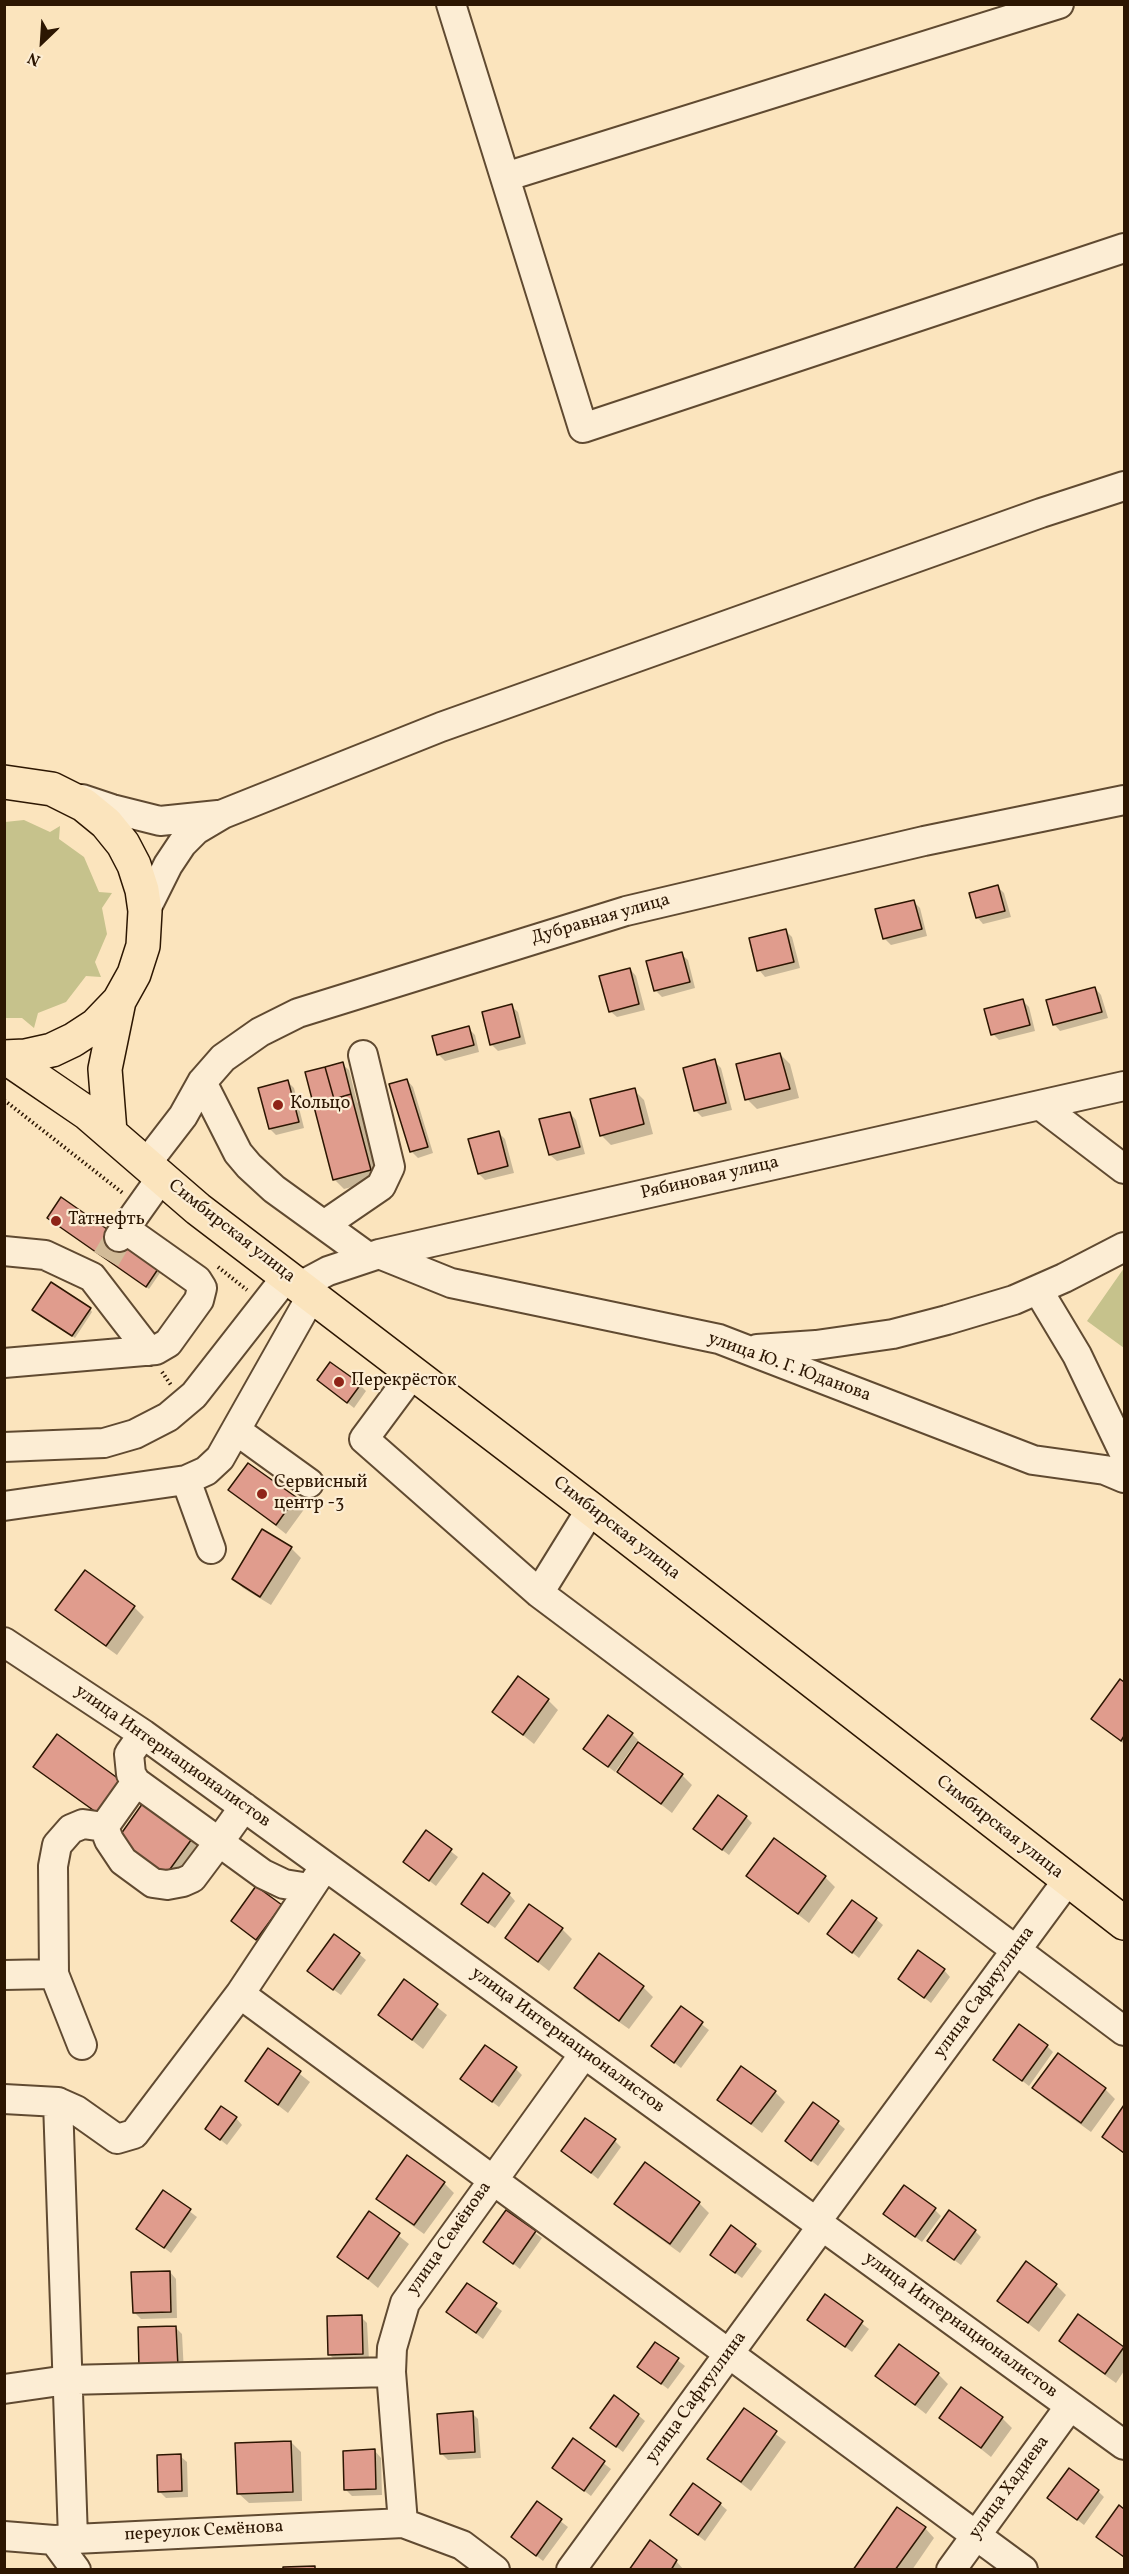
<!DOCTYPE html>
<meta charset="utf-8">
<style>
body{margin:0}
#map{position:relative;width:1129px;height:2574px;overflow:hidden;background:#fbe4bd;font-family:Vollkorn,serif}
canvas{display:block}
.frame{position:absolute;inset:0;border:6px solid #2c1602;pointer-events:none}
.north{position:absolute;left:12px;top:12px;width:60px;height:60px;-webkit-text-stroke:4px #fcedd4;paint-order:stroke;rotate:205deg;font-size:16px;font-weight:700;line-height:24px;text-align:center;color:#2c1602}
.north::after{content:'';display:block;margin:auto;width:21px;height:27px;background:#2c1602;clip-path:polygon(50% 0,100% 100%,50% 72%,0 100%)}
</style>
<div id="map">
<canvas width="1129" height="2574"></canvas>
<div class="frame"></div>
<div class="north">N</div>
</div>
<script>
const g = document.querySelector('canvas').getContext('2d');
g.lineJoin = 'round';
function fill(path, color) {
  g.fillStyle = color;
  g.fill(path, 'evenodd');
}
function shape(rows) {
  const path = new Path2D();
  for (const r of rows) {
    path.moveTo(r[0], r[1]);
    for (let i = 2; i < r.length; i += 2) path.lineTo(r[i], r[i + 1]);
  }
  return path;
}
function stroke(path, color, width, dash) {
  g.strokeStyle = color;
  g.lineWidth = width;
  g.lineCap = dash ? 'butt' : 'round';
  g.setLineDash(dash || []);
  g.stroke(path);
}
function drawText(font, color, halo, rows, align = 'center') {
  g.font = font + ' Vollkorn,serif';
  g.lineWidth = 4.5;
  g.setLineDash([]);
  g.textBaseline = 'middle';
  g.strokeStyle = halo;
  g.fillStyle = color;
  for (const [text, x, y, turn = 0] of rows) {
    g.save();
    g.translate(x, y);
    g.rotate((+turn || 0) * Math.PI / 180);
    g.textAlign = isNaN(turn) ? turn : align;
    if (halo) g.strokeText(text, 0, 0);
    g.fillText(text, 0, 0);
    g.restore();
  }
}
fill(shape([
 [24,820,50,832,60,826,59,839,84,857,99,892,112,893,102,908,107,934,95,962,101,977,86,976,66,1002,38,1013,34,1028,22,1018,4,1018,5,822],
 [1124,1268,1124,1348,1087,1321]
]), '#c6c28c');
fill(shape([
 [998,887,1004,893,1011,917,983,924,977,917],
 [913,901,920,908,927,936,891,945,884,938],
 [785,930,792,937,800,968,765,977,759,970],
 [681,954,688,960,695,988,662,997,655,990],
 [630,969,636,976,645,1010,617,1017,610,1011],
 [1095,988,1101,995,1108,1018,1060,1031,1054,1024],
 [1023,1001,1029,1007,1035,1031,999,1040,993,1034],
 [511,1006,518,1012,526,1044,498,1051,491,1044],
 [468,1028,475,1035,479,1052,445,1061,438,1054],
 [780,1054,790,1064,799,1098,757,1109,747,1099],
 [714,1061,721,1068,732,1110,702,1117,696,1111,685,1069],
 [342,1064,349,1070,357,1102,361,1106,380,1180,344,1189,334,1179],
 [407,1080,413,1087,433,1153,418,1158,411,1151],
 [287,1081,294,1088,304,1128,276,1135,270,1129],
 [634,1090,644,1100,653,1134,611,1145,601,1135],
 [570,1113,576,1120,585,1154,557,1161,550,1155],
 [498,1132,505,1139,514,1173,485,1180,479,1174],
 [52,1220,162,1270,149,1289],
 [90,1309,92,1312,75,1338,36,1312],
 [319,1380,360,1385,366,1391,354,1408],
 [230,1490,295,1498,305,1508,286,1534],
 [291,1548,301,1558,271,1605,243,1588,233,1578],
 [85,1572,134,1607,144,1617,117,1655,67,1619,57,1610],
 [1121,1681,1124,1684,1124,1744,1093,1719],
 [548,1700,558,1710,534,1744,494,1712],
 [632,1734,638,1740,615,1772,585,1749],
 [57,1736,110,1823,45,1776,35,1767],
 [619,1772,682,1775,692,1785,672,1813],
 [146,1802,203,1847,175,1885,128,1850],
 [746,1817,752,1823,729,1855,702,1835],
 [426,1832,458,1857,436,1886,405,1862],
 [748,1876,825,1877,835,1887,809,1923],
 [509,1894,515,1901,495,1928,469,1910],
 [281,1906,287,1912,263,1945,233,1921],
 [876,1919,883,1925,859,1958,829,1934],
 [562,1929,572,1939,549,1971,507,1938],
 [359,1954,366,1960,341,1995,316,1977],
 [944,1970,950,1977,931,2003,900,1979],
 [404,1981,447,2015,423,2049,380,2015],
 [643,1987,653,1997,629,2029,585,1998,576,1988],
 [681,2008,709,2030,681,2068,653,2046],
 [1047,2046,1053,2052,1029,2086,995,2060],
 [269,2050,310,2082,288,2113,246,2081],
 [516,2069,522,2075,499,2107,462,2079],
 [1034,2088,1105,2089,1115,2099,1091,2132,1044,2098],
 [775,2092,785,2102,762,2133,719,2100],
 [814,2104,845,2129,818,2166,786,2141],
 [1124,2108,1124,2154,1104,2137],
 [236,2118,242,2125,227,2145,207,2129],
 [615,2141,621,2147,598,2179,563,2151],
 [645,2164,699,2203,709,2213,680,2253,626,2214,616,2204],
 [444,2183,454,2193,424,2234,388,2208,378,2199],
 [164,2192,197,2217,171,2253,138,2228],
 [935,2210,941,2216,922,2242,885,2214],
 [506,2212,542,2238,520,2269,485,2242],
 [370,2213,409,2244,378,2288,339,2256],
 [732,2227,762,2251,742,2278,719,2261],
 [975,2231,981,2237,961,2265,936,2247],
 [170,2272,176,2279,177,2318,141,2319,134,2312],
 [467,2285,502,2311,483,2339,448,2312],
 [1056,2285,1066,2295,1039,2332,999,2301],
 [826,2296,869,2329,852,2352,809,2320],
 [1079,2316,1124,2349,1124,2371,1116,2383,1071,2351,1061,2341],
 [361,2317,367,2323,369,2360,336,2361,330,2355],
 [176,2328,182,2334,184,2373,147,2374],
 [656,2344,685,2366,668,2389,639,2367],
 [938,2374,948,2384,926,2414,877,2376],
 [744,2410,786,2442,751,2491,709,2459],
 [472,2413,478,2419,481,2458,448,2460,442,2454],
 [638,2415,645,2421,623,2452,592,2428],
 [941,2417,1002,2418,1012,2428,991,2457],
 [573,2440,611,2469,591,2496,554,2468],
 [291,2442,301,2452,302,2501,249,2503,238,2493],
 [375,2451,381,2458,382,2495,352,2496,345,2489],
 [180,2456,187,2462,188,2497,166,2498,159,2491],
 [1098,2491,1104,2497,1084,2525,1049,2498],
 [537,2503,568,2527,543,2561,513,2537],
 [720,2504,727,2510,705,2541,672,2515],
 [1119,2507,1124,2511,1124,2558,1098,2536],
 [925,2528,934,2538,912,2570,855,2570],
 [650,2542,676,2561,684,2570,631,2570]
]), '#0003');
const building = shape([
 [998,885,1005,911,976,918,969,893,998,885],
 [914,900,922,929,883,939,875,909,914,900],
 [786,929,794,962,757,971,749,938,786,929],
 [682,952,690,982,654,991,646,961,682,952],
 [630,968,639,1004,609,1012,599,976,630,968],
 [1095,987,1102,1012,1053,1025,1046,1000,1095,987],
 [1023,999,1030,1025,991,1035,984,1009,1023,999],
 [512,1004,520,1037,490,1045,482,1012,512,1004],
 [469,1026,474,1045,437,1055,432,1036,469,1026],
 [780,1053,790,1089,745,1100,736,1064,780,1053],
 [715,1059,726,1103,694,1111,683,1068,715,1059],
 [343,1062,351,1094,334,1099,325,1067,343,1062],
 [325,1067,334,1099,351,1094,371,1170,333,1180,305,1072,325,1067],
 [407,1079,428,1147,410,1152,389,1084,407,1079],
 [288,1080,299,1122,269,1129,258,1088,288,1080],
 [635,1088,644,1124,600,1136,590,1099,635,1088],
 [570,1112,580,1147,549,1155,539,1119,570,1112],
 [499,1131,508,1166,478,1174,468,1139,499,1131],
 [61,1197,160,1266,146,1287,47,1218,61,1197],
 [51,1282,91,1308,72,1336,32,1310,51,1282],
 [330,1362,361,1384,347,1403,317,1380,330,1362],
 [248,1463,296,1497,276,1525,228,1490,248,1463],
 [262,1529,292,1547,260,1597,232,1579,262,1529],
 [85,1570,135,1606,106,1646,55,1610,85,1570],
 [518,1676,549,1699,523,1735,492,1712,518,1676],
 [1120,1679,1124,1682,1124,1736,1121,1741,1091,1719,1120,1679],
 [608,1715,633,1733,608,1767,583,1749,608,1715],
 [57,1734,123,1782,100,1815,33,1767,57,1734],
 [638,1742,683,1774,661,1804,617,1772,638,1742],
 [718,1795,747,1816,722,1850,693,1829,718,1795],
 [145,1800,194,1836,165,1876,116,1841,145,1800],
 [426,1830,452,1849,429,1881,403,1862,426,1830],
 [774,1838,826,1876,798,1914,746,1876,774,1838],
 [483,1873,510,1893,488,1923,461,1904,483,1873],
 [256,1886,282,1905,256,1940,231,1921,256,1886],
 [852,1900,877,1918,852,1953,827,1934,852,1900],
 [529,1904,563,1928,538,1962,505,1938,529,1904],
 [334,1934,360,1953,333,1990,307,1971,334,1934],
 [918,1950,945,1969,924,1998,898,1979,918,1950],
 [599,1953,644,1986,619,2021,574,1988,599,1953],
 [404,1979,438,2004,412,2040,378,2015,404,1979],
 [681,2006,703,2022,674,2063,651,2046,681,2006],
 [1019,2024,1048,2045,1022,2081,993,2060,1019,2024],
 [485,2045,517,2067,492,2102,460,2079,485,2045],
 [268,2048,301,2071,278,2105,245,2081,268,2048],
 [1058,2053,1106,2088,1081,2123,1032,2088,1058,2053],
 [741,2066,776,2091,751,2124,717,2100,741,2066],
 [813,2102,839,2121,811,2161,785,2141,813,2102],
 [1124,2105,1124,2153,1102,2137,1124,2105],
 [221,2106,237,2117,220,2140,205,2129,221,2106],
 [585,2118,616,2139,591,2173,561,2151,585,2118],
 [407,2155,445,2182,414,2225,376,2199,407,2155],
 [645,2162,700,2202,670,2244,614,2204,645,2162],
 [904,2185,936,2208,915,2237,883,2214,904,2185],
 [163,2190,191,2209,164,2248,136,2229,163,2190],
 [506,2210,536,2231,513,2264,483,2242,506,2210],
 [949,2210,976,2230,954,2260,927,2241,949,2210],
 [369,2211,400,2233,368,2279,337,2257,369,2211],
 [731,2225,756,2244,735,2273,710,2255,731,2225],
 [1026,2261,1057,2284,1028,2323,997,2301,1026,2261],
 [170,2271,171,2312,133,2313,131,2272,170,2271],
 [467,2283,497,2303,476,2333,446,2312,467,2283],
 [825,2294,863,2321,845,2347,807,2320,825,2294],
 [1078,2314,1124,2347,1105,2374,1059,2341,1078,2314],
 [362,2315,363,2354,328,2355,327,2316,362,2315],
 [176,2326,178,2367,139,2368,138,2327,176,2326],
 [655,2342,679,2358,661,2384,637,2367,655,2342],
 [899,2344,939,2373,915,2405,875,2376,899,2344],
 [961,2387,1003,2417,981,2448,939,2418,961,2387],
 [614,2395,639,2414,616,2447,590,2428,614,2395],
 [744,2408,777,2431,741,2482,707,2459,744,2408],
 [473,2411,475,2452,440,2454,437,2414,473,2411],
 [573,2438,605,2461,584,2491,552,2468,573,2438],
 [291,2441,293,2492,237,2494,235,2443,291,2441],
 [375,2449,376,2489,344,2490,343,2451,375,2449],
 [181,2454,182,2491,158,2492,157,2455,181,2454],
 [1069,2468,1099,2490,1077,2520,1047,2498,1069,2468],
 [693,2483,721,2503,698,2535,670,2515,693,2483],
 [537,2501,562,2519,536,2556,511,2537,537,2501],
 [1119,2505,1124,2509,1124,2557,1096,2537,1119,2505],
 [897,2507,926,2527,895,2570,853,2570,897,2507],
 [650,2540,677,2560,671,2570,629,2570,650,2540],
 [315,2566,315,2570,283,2570,283,2567,315,2566]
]);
fill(building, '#e09c8d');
stroke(building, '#2c1602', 1.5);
stroke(shape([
 [106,1259,119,1237]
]), '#d2bb98', 28, [28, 14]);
const minor = shape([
 [451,4,583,428,1124,248],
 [505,177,1059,4],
 [82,799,112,809,160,821,218,815],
 [145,911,168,865,182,844,196,830,223,814,441,727,1041,513,1124,486],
 [202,1082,238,1153,249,1166,274,1189,368,1257],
 [1040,1105,1124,1169],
 [146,1164,183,1116,202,1082,223,1058,260,1032,298,1013,626,911,924,841,1124,800],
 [324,1225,381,1186,390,1167,363,1055],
 [119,1237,161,1178],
 [4,1251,45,1255,92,1277,149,1351],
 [379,1254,451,1283,719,1339,1033,1460,1105,1470,1124,1478],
 [300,1286,328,1271,379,1254,1124,1086],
 [1038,1290,1077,1355,1124,1453],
 [757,1349,816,1345,893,1334,947,1320,1014,1300,1064,1278,1124,1247],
 [4,1363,156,1350,168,1343,199,1300,202,1288,197,1280,125,1229],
 [413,1373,364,1439,539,1593,1124,2031],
 [237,1431,309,1483],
 [4,1447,104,1443,135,1434,168,1417,194,1395,287,1276],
 [186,1480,211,1549],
 [4,1506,186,1480,206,1471,220,1458,312,1295],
 [539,1593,591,1509],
 [4,1642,143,1734,1124,2445],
 [136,1782,131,1774,129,1754,143,1734],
 [244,1807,219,1842,192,1878,183,1882,167,1885,153,1883,123,1861,109,1840,104,1827,136,1782,219,1842,263,1874,284,1884,309,1888],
 [54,1974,53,1866,57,1845,71,1829,83,1824,104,1827],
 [4,1975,54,1974,82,2045],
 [240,1994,1023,2570],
 [4,2099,58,2102],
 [816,2222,1067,1881],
 [4,2389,67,2380,391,2372],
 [403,2523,391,2372,392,2348,405,2303,584,2054],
 [4,2536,54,2540,403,2523,462,2545,495,2570],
 [73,2538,58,2102,76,2110,117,2139,134,2134,240,1994,325,1866],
 [54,2540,76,2570],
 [571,2570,822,2226],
 [951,2570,1070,2406]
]);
const major = shape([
 [4,782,52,789,84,805,106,823,123,844,134,865,142,890,145,911,143,946,134,974,119,1001,96,1025,73,1040,52,1050,25,1056,4,1057],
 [5,1057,87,1113,198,1209,591,1509,1124,1923],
 [110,1132,105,1069,119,1001]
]);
stroke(minor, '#604a31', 32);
stroke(major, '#2c1602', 36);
stroke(shape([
 [4,1100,124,1194],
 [218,1267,247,1290],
 [162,1372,171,1385]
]), '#2c1602', 4, [1.5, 3]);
stroke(minor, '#fcedd4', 28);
stroke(major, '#fbe4bd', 33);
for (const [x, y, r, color] of [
 [278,1105,6,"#8f2418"],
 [56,1221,6,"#8f2418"],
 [339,1382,6,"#8f2418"],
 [262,1494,6,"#8f2418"]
]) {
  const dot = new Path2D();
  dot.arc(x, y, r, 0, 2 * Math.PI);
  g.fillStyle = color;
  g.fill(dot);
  stroke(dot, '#fcedd4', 2);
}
drawText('18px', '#2c1602', '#fcedd4', [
 ["Дубравная улица",601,920,-16],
 ["Рябиновая улица",710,1179,-13],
 ["Симбирская улица",231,1232,38],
 ["улица Ю. Г. Юданова",789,1368,20],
 ["Симбирская улица",616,1529,38],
 ["улица Интернационалистов",172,1757,35],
 ["Симбирская улица",999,1828,38],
 ["улица Сафиуллина",985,1993,-54],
 ["улица Интернационалистов",567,2041,36],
 ["улица Семёнова",450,2239,-55],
 ["улица Интернационалистов",960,2326,36],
 ["улица Сафиуллина",697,2398,-54],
 ["улица Хадиева",1010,2488,-54],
 ["переулок Семёнова",204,2532,-3]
]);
drawText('18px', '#2c1602', '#fcedd4', [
 ["Кольцо",290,1105],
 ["Татнефть",68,1221],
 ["Перекрёсток",351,1382],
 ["Сервисный",274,1484],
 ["центр -3",274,1505]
], 'left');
</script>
